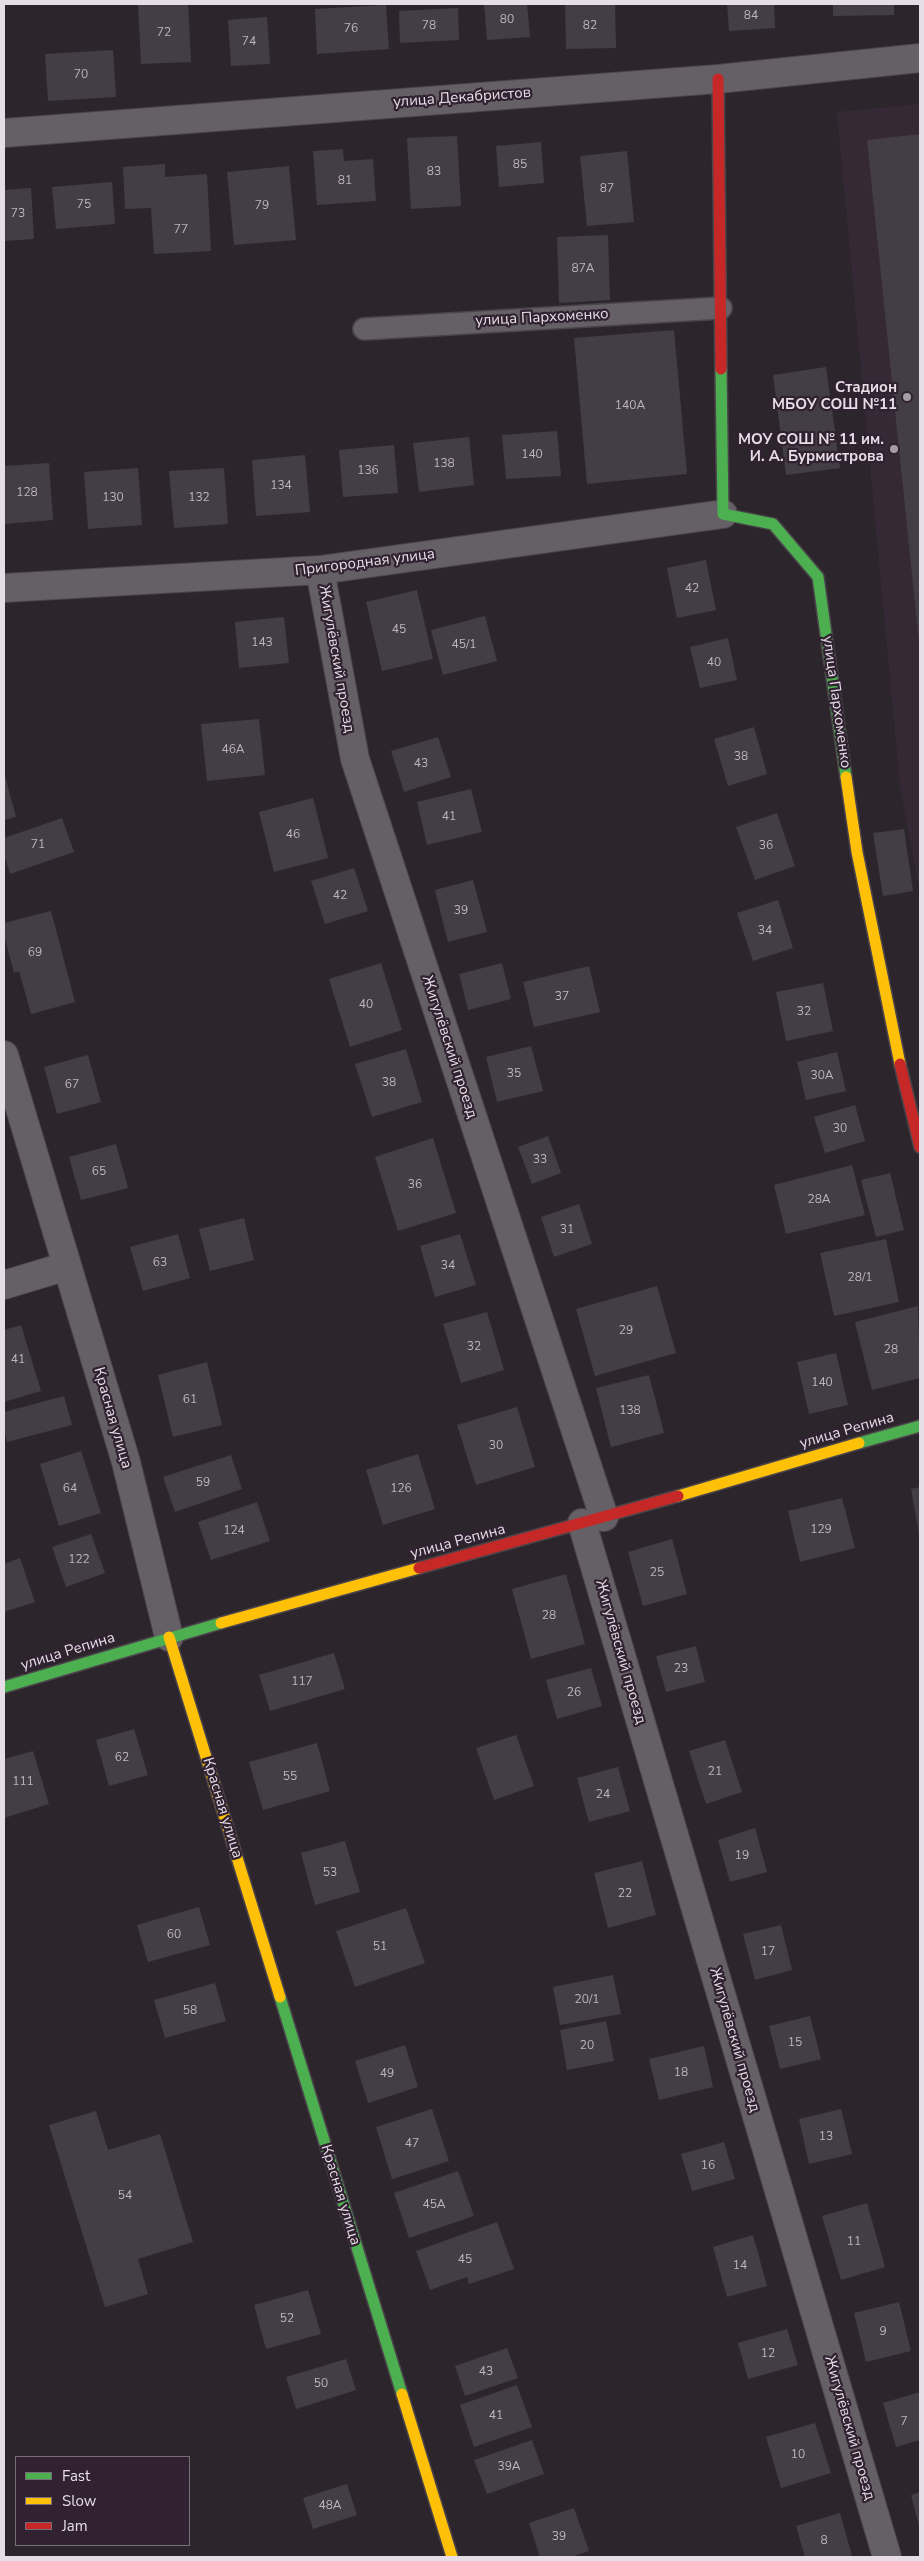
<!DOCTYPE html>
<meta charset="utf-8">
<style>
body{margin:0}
#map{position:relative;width:924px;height:2561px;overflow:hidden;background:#2c262c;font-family:"Nunito Sans",sans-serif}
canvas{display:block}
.frame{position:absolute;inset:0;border:5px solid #e6dde6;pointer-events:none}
.legend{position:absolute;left:15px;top:2456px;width:175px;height:90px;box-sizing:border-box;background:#302230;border:1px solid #796d79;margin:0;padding:6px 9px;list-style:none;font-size:15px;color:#e6dde6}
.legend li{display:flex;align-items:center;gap:10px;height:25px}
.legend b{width:25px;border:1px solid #796d79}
</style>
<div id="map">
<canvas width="924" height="2561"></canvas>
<div class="frame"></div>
<ul class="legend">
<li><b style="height:6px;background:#4caf50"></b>Fast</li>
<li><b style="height:6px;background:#ffc107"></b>Slow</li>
<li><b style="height:6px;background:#c62828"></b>Jam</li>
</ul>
</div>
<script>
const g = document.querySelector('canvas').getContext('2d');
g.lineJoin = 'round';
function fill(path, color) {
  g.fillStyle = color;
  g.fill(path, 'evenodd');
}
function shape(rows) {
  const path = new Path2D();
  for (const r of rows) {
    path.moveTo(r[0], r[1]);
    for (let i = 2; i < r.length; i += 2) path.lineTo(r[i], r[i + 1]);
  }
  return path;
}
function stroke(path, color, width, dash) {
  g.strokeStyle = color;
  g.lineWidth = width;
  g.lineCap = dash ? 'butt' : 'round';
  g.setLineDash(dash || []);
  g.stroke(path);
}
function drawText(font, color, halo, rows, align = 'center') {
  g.font = font + ' "Nunito Sans",sans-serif';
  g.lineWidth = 4.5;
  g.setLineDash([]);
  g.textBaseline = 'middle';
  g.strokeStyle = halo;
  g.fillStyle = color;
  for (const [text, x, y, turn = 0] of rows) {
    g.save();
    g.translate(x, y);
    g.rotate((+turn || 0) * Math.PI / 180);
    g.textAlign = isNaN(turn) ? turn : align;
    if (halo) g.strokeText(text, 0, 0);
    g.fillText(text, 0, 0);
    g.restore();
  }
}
fill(shape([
 [920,104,920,892,900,786,837,112]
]), '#352936');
fill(shape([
 [138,4,188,4,191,62,141,64],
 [484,4,527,4,530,37,487,40],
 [565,4,615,4,616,48,566,49],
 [727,4,774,4,775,28,729,31],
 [833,4,894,4,894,15,833,16],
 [386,5,389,49,317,54,315,9],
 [458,8,459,40,400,43,399,11],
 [267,17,270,64,231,66,228,20],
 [113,50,116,97,48,101,45,54],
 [920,134,920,642,919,642,867,140],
 [457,136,461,206,411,209,407,138],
 [541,142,544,183,499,187,496,146],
 [343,149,344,161,373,159,376,201,317,205,313,151],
 [627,151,634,222,587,226,580,156],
 [165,164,165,177,207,174,211,251,154,254,151,208,125,209,123,167],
 [289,166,296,240,234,245,227,172],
 [112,182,115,224,56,229,52,187],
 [31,188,34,239,4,241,4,190],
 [608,235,610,300,559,303,557,237],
 [674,330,687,474,587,484,574,338],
 [826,367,840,468,786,475,773,375],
 [557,431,561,476,506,479,502,435],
 [469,437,474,485,419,492,413,443],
 [394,445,398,493,343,497,339,450],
 [305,455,310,512,256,516,252,460],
 [49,463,53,520,4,524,4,466],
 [138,468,142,525,88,529,84,472],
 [224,468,228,524,174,528,169,471],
 [706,560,716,610,677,618,667,568],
 [417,590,433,659,382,671,366,602],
 [485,616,497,661,443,675,431,630],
 [284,617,289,663,239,668,235,622],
 [728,638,737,680,700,688,690,647],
 [259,719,265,775,207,781,201,724],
 [754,727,767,774,728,786,714,739],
 [438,737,451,777,404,792,391,751],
 [4,772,16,817,4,820],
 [471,789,482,832,427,845,417,802],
 [313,798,328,858,274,872,259,812],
 [777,813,795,866,755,880,736,827],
 [62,818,74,852,10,874,4,854,4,838],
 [904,829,913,891,883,896,873,833],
 [354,868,368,911,325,924,311,881],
 [473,880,487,932,448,942,435,890],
 [778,900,793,948,753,961,737,913],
 [51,911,75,1002,31,1014,19,971,14,973,4,935,4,923],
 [381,963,402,1030,350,1047,329,979],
 [502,963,511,999,468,1010,459,974],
 [589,966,600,1012,534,1027,523,982],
 [823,983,833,1031,786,1041,776,992],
 [531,1046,543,1091,497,1102,486,1057],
 [406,1049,422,1102,372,1117,355,1064],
 [837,1052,846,1091,806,1100,797,1062],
 [88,1055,101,1102,57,1114,44,1067],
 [855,1105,865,1141,825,1153,814,1117],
 [548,1136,561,1173,532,1184,518,1147],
 [433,1138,456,1213,398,1231,375,1157],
 [116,1144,128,1188,81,1200,69,1157],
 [852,1165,865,1215,786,1234,774,1185],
 [890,1173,904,1230,876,1237,861,1180],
 [579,1204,592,1244,554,1257,541,1217],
 [244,1218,254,1260,210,1271,199,1229],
 [178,1234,190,1278,143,1291,130,1247],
 [460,1234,476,1285,435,1297,420,1246],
 [886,1239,899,1302,834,1316,820,1253],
 [657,1286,676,1353,595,1376,576,1309],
 [918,1306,920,1378,872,1390,855,1322],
 [487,1312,504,1370,461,1383,443,1324],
 [21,1325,41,1391,4,1402,4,1330],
 [836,1353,848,1405,809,1414,797,1362],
 [207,1362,222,1425,173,1437,158,1375],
 [649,1375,664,1433,611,1447,596,1388],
 [64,1396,72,1425,7,1442,4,1428,4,1412],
 [517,1407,535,1467,476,1485,457,1425],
 [81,1451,101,1513,59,1526,40,1464],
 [418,1454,435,1509,383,1525,366,1470],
 [231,1455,242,1489,175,1512,163,1477],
 [920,1487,920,1534,919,1534,911,1489],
 [842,1498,855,1548,800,1562,788,1511],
 [257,1502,270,1541,211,1560,198,1522],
 [91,1534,105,1573,66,1587,52,1547],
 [672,1539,687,1594,643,1606,628,1552],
 [20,1558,35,1602,4,1612,4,1564],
 [566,1574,585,1644,531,1659,512,1589],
 [696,1646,705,1682,666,1692,656,1656],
 [334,1653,345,1689,270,1711,259,1675],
 [591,1668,602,1706,557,1719,546,1680],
 [134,1729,148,1775,109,1786,96,1740],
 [516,1735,534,1786,494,1800,476,1748],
 [725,1740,742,1792,706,1804,689,1751],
 [317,1743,330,1791,263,1810,249,1762],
 [33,1751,49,1804,4,1818,4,1759],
 [618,1767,630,1811,589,1822,577,1778],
 [755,1828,767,1872,730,1882,718,1840],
 [345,1841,360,1892,315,1905,301,1853],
 [642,1861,656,1915,608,1928,594,1873],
 [199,1907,210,1945,148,1962,137,1925],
 [406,1908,425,1963,355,1987,336,1931],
 [781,1925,792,1970,755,1980,743,1934],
 [613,1975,621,2014,560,2025,553,1987],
 [215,1983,226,2021,165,2038,154,2000],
 [810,2016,821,2059,780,2069,769,2026],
 [606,2021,614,2061,567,2070,560,2030],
 [405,2045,418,2087,368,2103,355,2061],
 [704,2046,713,2087,659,2100,649,2059],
 [432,2109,449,2161,392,2179,376,2127],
 [841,2109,852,2154,809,2164,799,2119],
 [96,2111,108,2150,160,2134,193,2242,138,2259,148,2294,105,2307,49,2125],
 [724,2142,735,2179,692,2191,681,2154],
 [458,2171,474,2216,409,2238,394,2193],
 [867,2203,885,2267,841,2280,822,2216],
 [497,2222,514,2269,469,2284,467,2277,430,2290,416,2251],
 [753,2235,767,2286,727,2297,713,2247],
 [308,2290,321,2334,266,2349,254,2305],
 [899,2302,911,2351,866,2362,854,2313],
 [787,2329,798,2365,748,2379,738,2343],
 [507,2348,518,2378,465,2396,455,2366],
 [346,2359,356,2390,296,2409,286,2377],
 [517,2385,532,2427,474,2447,460,2405],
 [920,2392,920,2440,896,2447,883,2403],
 [815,2423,831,2473,781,2488,766,2437],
 [532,2440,544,2474,487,2494,474,2460],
 [347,2484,357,2515,313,2529,303,2498],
 [920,2492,920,2530,911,2495],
 [574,2508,589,2551,571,2557,540,2557,529,2523],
 [840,2513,852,2556,805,2557,796,2526]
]), '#433d46');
const lane = shape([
 [364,329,721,308]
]);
const street = shape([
 [4,133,718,79,920,58],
 [320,570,355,759,604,1517],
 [4,588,320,570,723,514],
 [4,1055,126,1462,169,1637],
 [4,1285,67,1266],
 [582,1523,887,2557]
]);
const fast = shape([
 [721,369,723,514,773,524,818,577,846,777],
 [859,1443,920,1426],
 [4,1687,221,1623],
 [280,1997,402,2394]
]);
const slow = shape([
 [846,777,857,852,900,1064],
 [678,1496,859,1443],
 [221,1623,419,1568],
 [169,1637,280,1997],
 [402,2394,452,2557]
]);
const jam = shape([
 [718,79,721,369],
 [900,1064,920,1147],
 [419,1568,678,1496]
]);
stroke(lane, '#4b444a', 24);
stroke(street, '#4b444a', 30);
stroke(fast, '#4b444a', 14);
stroke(slow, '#4b444a', 14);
stroke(jam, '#4b444a', 14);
stroke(lane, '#656065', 21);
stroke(street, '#656065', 28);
stroke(fast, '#4caf50', 11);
stroke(slow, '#ffc107', 11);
stroke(jam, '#c62828', 11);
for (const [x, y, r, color] of [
 [907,397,5,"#a59da5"],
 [894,449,5,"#a59da5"]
]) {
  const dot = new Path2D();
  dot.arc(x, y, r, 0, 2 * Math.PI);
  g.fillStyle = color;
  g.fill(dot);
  stroke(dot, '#302230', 2);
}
drawText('12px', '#bdb5be', null, [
 ["84",751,16],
 ["80",507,20],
 ["78",429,26],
 ["82",590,26],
 ["76",351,29],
 ["72",164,33],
 ["74",249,42],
 ["70",81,75],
 ["85",520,165],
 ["83",434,172],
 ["81",345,181],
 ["87",607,189],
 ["75",84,205],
 ["79",262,206],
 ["73",18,214],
 ["77",181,230],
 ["87А",583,269],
 ["140А",630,406],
 ["140",532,455],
 ["138",444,464],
 ["136",368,471],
 ["134",281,486],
 ["128",27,493],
 ["130",113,498],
 ["132",199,498],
 ["42",692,589],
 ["45",399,630],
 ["143",262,643],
 ["45/1",464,645],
 ["40",714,663],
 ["46А",233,750],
 ["38",741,757],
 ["43",421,764],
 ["41",449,817],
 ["46",293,835],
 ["71",38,845],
 ["36",766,846],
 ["42",340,896],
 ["39",461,911],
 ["34",765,931],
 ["69",35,953],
 ["37",562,997],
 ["40",366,1005],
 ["32",804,1012],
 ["35",514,1074],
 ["30А",822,1076],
 ["38",389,1083],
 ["67",72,1085],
 ["30",840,1129],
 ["33",540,1160],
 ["65",99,1172],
 ["36",415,1185],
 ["28А",819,1200],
 ["31",567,1230],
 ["63",160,1263],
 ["34",448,1266],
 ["28/1",860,1278],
 ["29",626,1331],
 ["32",474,1347],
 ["28",891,1350],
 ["41",18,1360],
 ["140",822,1383],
 ["61",190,1400],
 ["138",630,1411],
 ["30",496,1446],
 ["59",203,1483],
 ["64",70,1489],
 ["126",401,1489],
 ["129",821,1530],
 ["124",234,1531],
 ["122",79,1560],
 ["25",657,1573],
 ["28",549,1616],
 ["23",681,1669],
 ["117",302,1682],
 ["26",574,1693],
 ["62",122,1758],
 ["21",715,1772],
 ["55",290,1777],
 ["111",23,1782],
 ["24",603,1795],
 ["19",742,1856],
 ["53",330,1873],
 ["22",625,1894],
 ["60",174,1935],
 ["51",380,1947],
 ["17",768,1952],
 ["20/1",587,2000],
 ["58",190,2011],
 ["15",795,2043],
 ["20",587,2046],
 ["18",681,2073],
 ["49",387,2074],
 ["13",826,2137],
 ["47",412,2144],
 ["16",708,2166],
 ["54",125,2196],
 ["45А",434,2205],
 ["11",854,2242],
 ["45",465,2260],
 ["14",740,2266],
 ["52",287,2319],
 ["9",883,2332],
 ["12",768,2354],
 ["43",486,2372],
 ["50",321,2384],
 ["41",496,2416],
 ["7",904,2422],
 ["10",798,2455],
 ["39А",509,2467],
 ["48А",330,2506],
 ["39",559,2537],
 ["8",824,2541]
]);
drawText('15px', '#e6dde6', '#302230', [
 ["улица Декабристов",462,98,-4],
 ["улица Пархоменко",542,318,-3],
 ["Пригородная улица",365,563,-7],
 ["Жигулёвский проезд",336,659,80],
 ["улица Пархоменко",836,702,82],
 ["Жигулёвский проезд",449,1047,72],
 ["Красная улица",112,1418,74],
 ["улица Репина",847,1431,-16],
 ["улица Репина",458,1542,-15],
 ["улица Репина",68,1652,-17],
 ["Жигулёвский проезд",620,1652,74],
 ["Красная улица",222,1808,73],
 ["Жигулёвский проезд",734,2040,74],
 ["Красная улица",340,2195,73],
 ["Жигулёвский проезд",849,2428,74]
]);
drawText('bold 15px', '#e6dde6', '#302230', [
 ["Стадион",897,388],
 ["МБОУ СОШ №11",897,405],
 ["МОУ СОШ № 11 им.",884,440],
 ["И. А. Бурмистрова",884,457]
], 'right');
</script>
